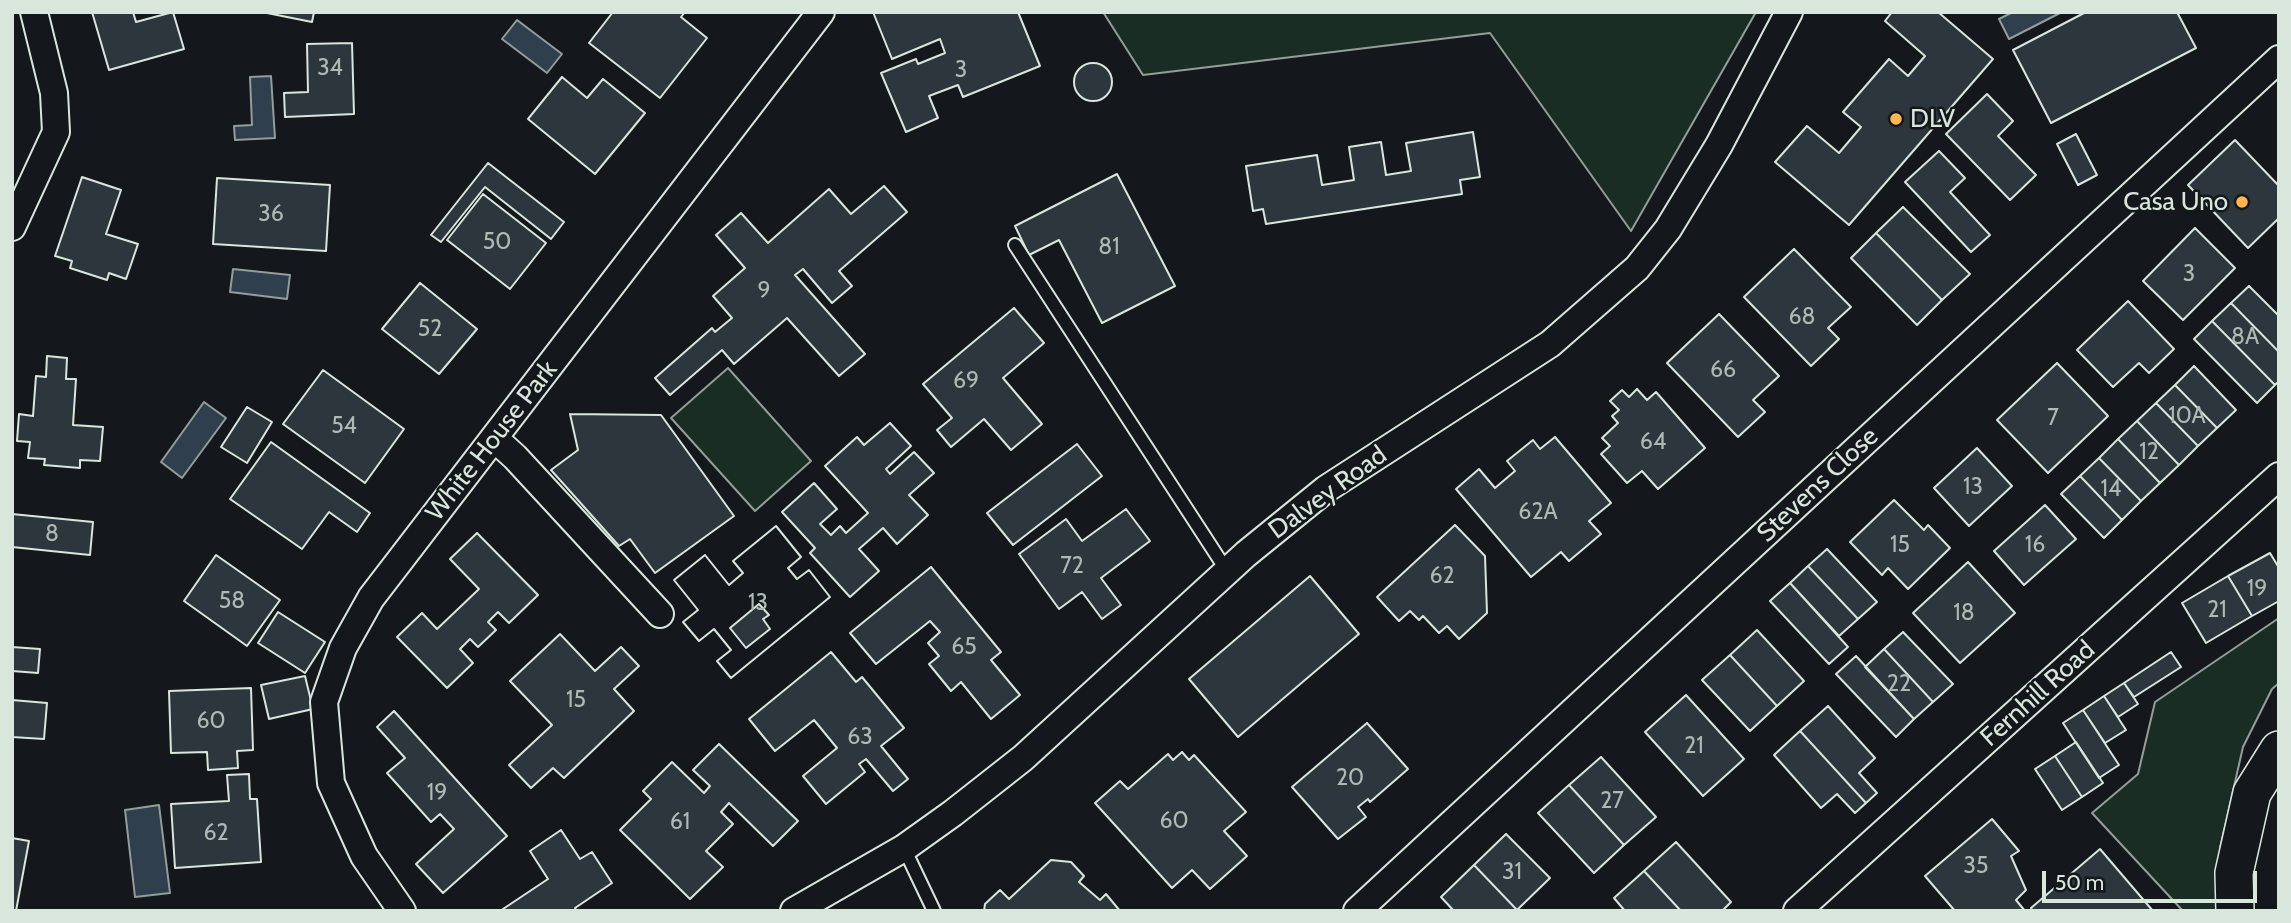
<!DOCTYPE html>
<style>
body{margin:0}
#map{position:relative;width:2291px;height:923px;overflow:hidden;background:#14181c;font-family:Cabin,sans-serif}
canvas{display:block}
.frame{position:absolute;inset:0;border:14px solid #d8e6dc;pointer-events:none}
.scale{position:absolute;left:2042px;top:871px;width:215px;height:32px;box-sizing:border-box;border:4px solid #d8e6dc;border-top:0;padding-left:9px;font-size:21px;line-height:24px;white-space:nowrap;color:#d8e6dc;-webkit-text-stroke:5px #14181c;paint-order:stroke}
</style>
<div id="map">
<canvas width="2291" height="923"></canvas>
<div class="frame"></div>
<div class="scale">50 m</div>
</div>
<script>
const g = document.querySelector('canvas').getContext('2d');
g.lineJoin = 'round';
function fill(path, color) {
  g.fillStyle = color;
  g.fill(path, 'evenodd');
}
function shape(rows) {
  const path = new Path2D();
  for (const r of rows) {
    if (r.length === 3) {
      path.moveTo(r[0] + r[2], r[1]);
      path.arc(r[0], r[1], r[2], 0, 2 * Math.PI);
      continue;
    }
    path.moveTo(r[0], r[1]);
    for (let i = 2; i < r.length; i += 2) path.lineTo(r[i], r[i + 1]);
  }
  return path;
}
function stroke(path, color, width, dash) {
  g.strokeStyle = color;
  g.lineWidth = width;
  g.lineCap = dash ? 'butt' : 'round';
  g.setLineDash(dash || []);
  g.stroke(path);
}
function drawText(font, color, halo, rows, align = 'center') {
  g.font = font + ' Cabin,sans-serif';
  g.lineWidth = 5;
  g.setLineDash([]);
  g.textBaseline = 'middle';
  g.strokeStyle = halo;
  g.fillStyle = color;
  for (const [text, x, y, turn = 0] of rows) {
    g.save();
    g.translate(x, y);
    g.rotate((+turn || 0) * Math.PI / 180);
    g.textAlign = isNaN(turn) ? turn : align;
    if (halo) g.strokeText(text, 0, 0);
    g.fillText(text, 0, 0);
    g.restore();
  }
}
const green = shape([
 [1103,12,1756,12,1631,231,1490,33,1143,75,1103,12],
 [728,368,811,461,755,511,671,418,728,368],
 [2279,618,2279,683,2272,689,2243,747,2220,848,2225,911,2183,911,2092,813,2138,774,2155,702,2279,618]
]);
fill(green, '#1a2d24');
stroke(green, '#939e99', 2);
const water = shape([
 [2013,12,2062,12,2009,39,1999,19,2013,12],
 [517,20,562,54,547,73,502,39,517,20],
 [271,76,275,138,235,140,234,126,252,125,250,77,271,76],
 [233,269,290,275,287,299,230,292,233,269],
 [204,402,226,418,182,478,161,462,204,402],
 [159,805,170,893,135,897,125,810,159,805]
]);
fill(water, '#2f3f4d');
stroke(water, '#939e99', 2);
const building = shape([
 [92,12,133,12,136,22,173,12,184,49,109,70,92,12],
 [262,12,314,12,312,22,262,12],
 [613,12,685,12,681,17,707,38,660,98,589,43,613,12],
 [873,12,1018,12,1040,66,963,97,958,85,929,96,938,118,906,132,881,73,916,59,918,64,945,53,940,39,892,59,873,12],
 [1892,12,1938,12,1993,59,1849,225,1775,162,1807,126,1839,153,1861,127,1843,112,1889,59,1908,76,1925,56,1885,21,1892,12],
 [2086,12,2177,12,2196,48,2051,123,2013,50,2086,12],
 [352,43,354,114,285,117,284,93,308,92,307,44,352,43],
 [1093,82,19],
 [562,77,587,98,603,79,645,113,595,174,528,119,562,77],
 [1987,94,2013,121,1998,136,2036,175,2010,200,1946,134,1987,94],
 [1473,132,1480,177,1460,180,1462,194,1266,224,1263,209,1253,211,1246,166,1317,155,1322,185,1354,180,1349,147,1381,142,1386,175,1411,171,1406,143,1473,132],
 [2076,134,2097,175,2078,185,2057,144,2076,134],
 [2235,140,2279,186,2279,218,2248,248,2188,185,2235,140],
 [1939,151,1965,178,1950,192,1990,235,1971,252,1905,182,1939,151],
 [488,163,564,222,551,239,485,187,441,242,431,235,488,163],
 [1117,174,1175,286,1102,323,1059,240,1029,255,1015,226,1117,174],
 [82,177,121,190,106,234,138,244,126,279,109,273,107,280,70,268,72,261,55,256,82,177],
 [217,178,330,185,326,251,213,244,217,178],
 [884,186,907,212,839,271,852,286,832,303,803,269,795,275,865,354,839,376,787,318,734,364,722,350,670,395,655,378,712,328,715,332,732,318,713,296,745,268,716,235,741,213,768,243,829,189,851,214,884,186],
 [483,194,546,243,510,289,447,240,483,194],
 [1903,207,1970,274,1942,300,1876,233,1903,207],
 [2195,228,2235,268,2183,320,2143,281,2195,228],
 [1876,233,1942,300,1917,325,1851,258,1876,233],
 [1794,249,1851,307,1828,328,1839,339,1811,366,1744,297,1794,249],
 [420,283,477,329,439,374,382,329,420,283],
 [2249,286,2279,316,2279,352,2231,303,2249,286],
 [2128,301,2174,349,2149,373,2139,363,2113,387,2077,350,2128,301],
 [2231,303,2279,352,2279,381,2275,385,2212,321,2231,303],
 [1014,308,1044,343,1003,378,1042,424,1011,450,984,419,951,447,937,430,952,418,923,384,1014,308],
 [1719,314,1779,376,1753,400,1765,412,1738,437,1667,363,1719,314],
 [2212,321,2275,385,2257,403,2194,339,2212,321],
 [47,356,67,358,66,379,76,379,73,425,103,427,100,461,80,460,80,468,44,465,45,459,28,458,30,442,17,441,19,414,33,416,36,376,46,377,47,356],
 [2057,363,2108,416,2048,473,1997,420,2057,363],
 [2194,366,2236,410,2217,428,2175,385,2194,366],
 [323,370,404,429,365,483,283,424,323,370],
 [2175,385,2217,428,2198,446,2156,403,2175,385],
 [1637,389,1647,400,1656,392,1705,448,1658,489,1642,471,1627,483,1601,454,1610,446,1602,438,1618,423,1612,416,1619,410,1610,401,1622,390,1629,397,1637,389],
 [2156,403,2198,446,2179,465,2137,421,2156,403],
 [247,407,272,422,247,463,221,447,247,407],
 [570,414,661,415,734,516,655,573,630,539,619,546,551,470,578,450,570,414],
 [2137,421,2179,465,2160,483,2118,439,2137,421],
 [890,423,911,446,886,469,890,474,914,452,934,473,909,495,928,515,897,544,883,528,859,549,879,571,850,597,810,553,815,548,782,512,814,483,837,509,820,524,831,535,840,526,846,533,868,513,825,466,857,437,864,445,890,423],
 [1555,437,1611,503,1589,521,1601,534,1569,561,1561,552,1531,577,1456,489,1479,469,1495,488,1515,471,1507,461,1533,440,1540,449,1555,437],
 [2118,439,2160,483,2141,501,2099,458,2118,439],
 [271,442,370,513,357,532,329,512,302,549,230,499,271,442],
 [1077,444,1102,476,1013,545,987,513,1077,444],
 [1977,448,2012,486,1969,526,1934,488,1977,448],
 [2099,458,2141,501,2122,520,2080,476,2099,458],
 [2080,476,2122,520,2104,538,2061,494,2080,476],
 [1894,500,1924,530,1928,525,1950,548,1908,589,1888,568,1882,575,1850,542,1894,500],
 [2045,505,2076,539,2024,585,1994,551,2045,505],
 [1126,509,1150,541,1101,578,1121,605,1102,619,1082,592,1059,609,1019,554,1066,519,1082,541,1126,509],
 [12,514,93,522,90,555,12,547,12,514],
 [1455,525,1485,556,1487,613,1459,639,1447,626,1439,633,1423,616,1419,620,1410,611,1399,621,1377,597,1455,525],
 [776,526,801,557,788,568,797,579,809,570,830,597,731,678,717,661,731,650,714,629,699,641,683,622,698,610,674,580,705,555,729,585,743,573,733,561,776,526],
 [759,604,769,615,763,619,770,629,746,648,730,628,759,604],
 [776,526,801,557,788,568,797,579,809,570,830,597,731,678,717,661,731,650,714,629,699,641,683,622,698,610,674,580,705,555,729,585,743,573,733,561,776,526],
 [477,533,538,595,509,623,498,612,488,622,496,630,478,647,470,639,460,649,473,663,447,688,397,637,422,613,437,629,479,589,450,559,477,533],
 [1827,549,1877,602,1858,619,1808,566,1827,549],
 [2270,553,2279,568,2279,601,2252,616,2228,576,2270,553],
 [216,555,280,600,247,646,184,601,216,555],
 [1968,562,2015,613,1960,663,1913,613,1968,562],
 [1808,566,1858,619,1839,636,1790,583,1808,566],
 [931,567,1001,652,991,660,1020,695,991,719,961,682,951,691,929,664,939,656,928,643,940,632,930,621,876,664,850,633,931,567],
 [1310,576,1359,634,1238,737,1189,679,1310,576],
 [2228,576,2252,616,2206,643,2182,603,2228,576],
 [1790,583,1848,647,1829,664,1770,601,1790,583],
 [278,612,325,642,305,673,258,643,278,612],
 [1757,630,1804,681,1777,706,1730,655,1757,630],
 [1903,632,1953,684,1933,702,1884,649,1903,632],
 [560,634,595,671,621,647,639,666,614,689,634,711,564,778,553,768,531,788,509,765,552,725,510,681,560,634],
 [12,647,40,649,38,673,12,671,12,647],
 [1884,649,1933,702,1914,719,1865,667,1884,649],
 [831,652,856,682,862,677,904,728,881,746,908,779,893,791,866,759,859,764,865,772,826,804,803,776,837,748,814,720,775,751,749,719,831,652],
 [2171,652,2181,667,2134,697,2124,683,2171,652],
 [1730,655,1777,706,1750,731,1702,680,1730,655],
 [1856,656,1914,719,1896,737,1836,674,1856,656],
 [305,676,313,709,269,719,261,685,305,676],
 [2124,683,2138,704,2118,717,2104,696,2124,683],
 [251,688,253,750,237,751,238,768,208,770,207,752,171,753,169,691,251,688],
 [1686,695,1744,759,1703,796,1645,732,1686,695],
 [2104,696,2126,730,2105,743,2083,710,2104,696],
 [12,700,47,703,44,739,12,737,12,700],
 [1828,706,1875,758,1859,773,1877,793,1866,803,1800,731,1828,706],
 [2083,710,2119,765,2099,778,2063,723,2083,710],
 [394,711,507,836,443,893,416,864,454,829,440,814,431,822,387,773,405,758,377,727,394,711],
 [1367,723,1408,769,1370,802,1368,799,1358,807,1366,817,1338,839,1292,787,1367,723],
 [1800,731,1866,803,1855,813,1837,794,1821,808,1774,755,1800,731],
 [2076,742,2103,783,2082,797,2055,756,2076,742],
 [719,744,798,821,773,846,729,803,721,812,733,824,706,851,723,867,690,899,620,830,651,799,643,791,672,762,704,793,710,786,693,770,719,744],
 [1182,752,1189,760,1194,755,1246,812,1224,831,1247,856,1210,889,1192,870,1172,888,1095,803,1120,781,1128,789,1168,754,1173,760,1182,752],
 [2055,756,2082,797,2062,810,2035,769,2055,756],
 [1601,757,1656,817,1624,845,1569,785,1601,757],
 [249,774,250,799,257,799,261,862,175,868,171,804,229,801,227,775,249,774],
 [1569,785,1624,845,1594,873,1538,813,1569,785],
 [1992,819,2019,851,2011,856,2026,890,2016,900,2025,911,1955,911,1925,876,1992,819],
 [561,830,580,859,592,852,612,883,575,908,577,911,500,911,548,879,530,851,561,830],
 [1506,834,1550,878,1517,910,1474,865,1506,834],
 [12,838,29,841,16,911,12,911,12,838],
 [1676,842,1731,902,1722,911,1681,911,1644,871,1676,842],
 [2100,849,2153,911,2033,911,2031,908,2100,849],
 [1051,860,1071,862,1084,876,1079,882,1100,900,1106,894,1120,911,984,911,985,904,1000,890,1009,899,1051,860],
 [1474,865,1517,910,1517,911,1454,911,1441,897,1474,865],
 [1644,871,1681,911,1625,911,1614,898,1644,871]
]);
fill(building, '#2c363c');
stroke(building, '#d8e6dc', 2);
const lane = shape([
 [1015,245,1227,571],
 [904,848,934,911]
]);
const street = shape([
 [12,227,56,132,54,93,34,12],
 [494,438,515,457,660,614],
 [402,911,364,856,331,783,324,702,343,648,371,598,821,12],
 [794,911,904,848,953,813,1023,758,1246,554,1326,489,1550,344,1637,268,1668,229,1719,145,1789,12],
 [1357,911,2279,59],
 [1797,911,2279,476]
]);
const secondary = shape([
 [2235,911,2234,873,2252,793,2279,750]
]);
stroke(lane, '#d8e6dc', 16);
stroke(street, '#d8e6dc', 30);
stroke(secondary, '#d8e6dc', 40);
stroke(lane, '#14181c', 12);
stroke(street, '#14181c', 26);
stroke(secondary, '#14181c', 37);
for (const [x, y, r, color] of [
 [1896,119,7,"#ffb74d"],
 [2242,202,7,"#ffb74d"]
]) {
  const dot = new Path2D();
  dot.arc(x, y, r, 0, 2 * Math.PI);
  g.fillStyle = color;
  g.fill(dot);
  stroke(dot, '#14181c', 2.5);
}
drawText('23px', '#adbab4', null, [
 ["34",330,68],
 ["3",961,70],
 ["36",271,214],
 ["50",497,242],
 ["81",1109,247],
 ["3",2189,274],
 ["9",764,291],
 ["68",1802,317],
 ["52",430,329],
 ["8A",2245,337],
 ["66",1723,370],
 ["69",966,381],
 ["10A",2187,416],
 ["7",2053,418],
 ["54",344,426],
 ["64",1653,442],
 ["12",2149,452],
 ["13",1973,487],
 ["14",2111,489],
 ["62A",1538,512],
 ["8",52,534],
 ["15",1900,545],
 ["16",2035,545],
 ["72",1072,566],
 ["62",1442,576],
 ["19",2257,589],
 ["58",232,601],
 ["13",758,603],
 ["21",2217,610],
 ["18",1964,613],
 ["65",964,647],
 ["22",1899,684],
 ["15",576,700],
 ["60",211,721],
 ["63",860,737],
 ["21",1694,746],
 ["20",1350,778],
 ["19",437,793],
 ["27",1612,801],
 ["60",1174,821],
 ["61",680,822],
 ["62",216,833],
 ["35",1976,866],
 ["31",1512,872]
]);
drawText('26px', '#d8e6dc', '#14181c', [
 ["DLV",1910,119],
 ["Casa Uno",2228,202,"right"]
], 'left');
drawText('26px', '#d8e6dc', '#14181c', [
 ["White House Park",492,441,-52],
 ["Stevens Close",1818,485,-43],
 ["Dalvey Road",1328,493,-36],
 ["Fernhill Road",2038,694,-42]
]);
</script>
